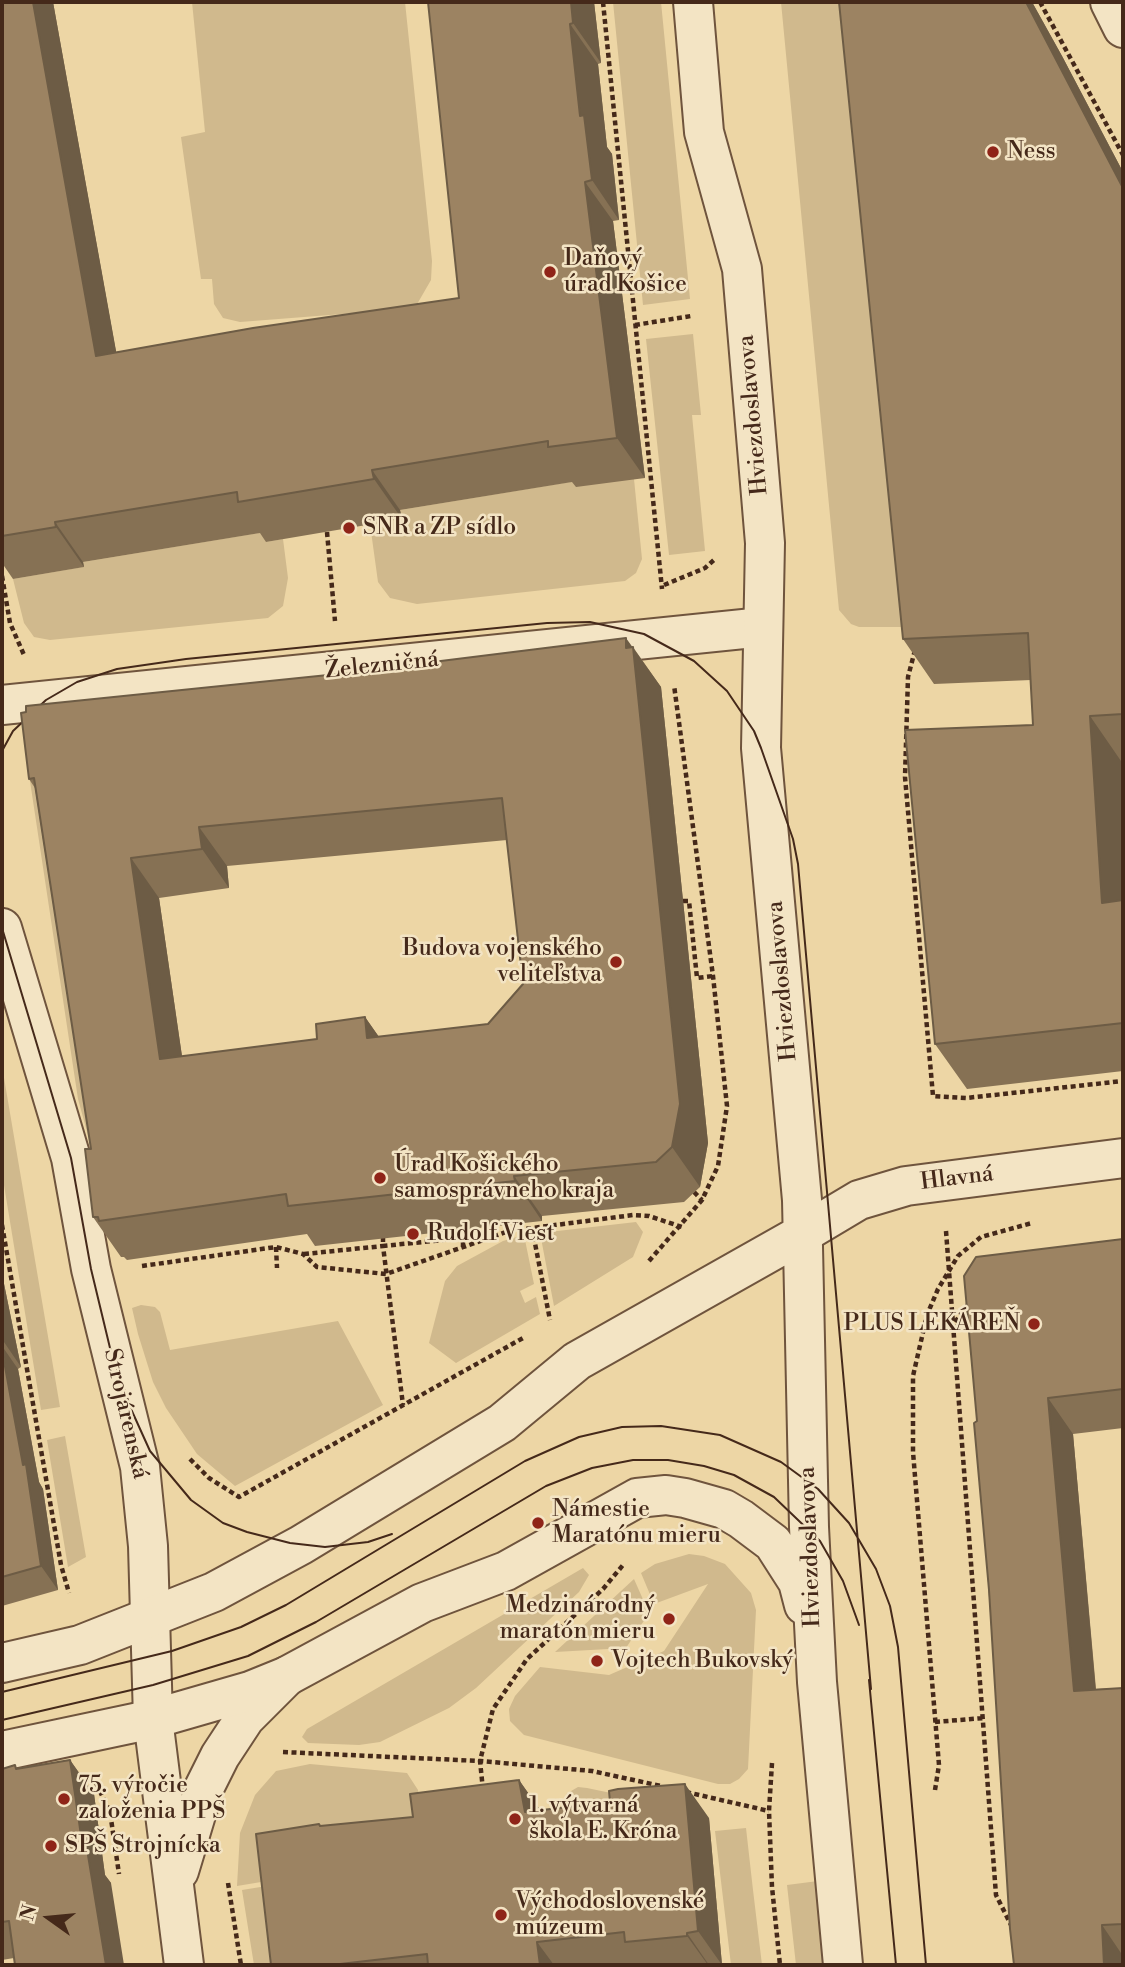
<!DOCTYPE html>
<meta charset="utf-8">
<style>
body{margin:0}
#map{position:relative;width:1125px;height:1967px;overflow:hidden;background:#edd6a5;font-family:"Libre Bodoni",serif}
canvas{display:block}
.frame{position:absolute;inset:0;border:4px solid #45291a;pointer-events:none}
.north{position:absolute;left:14px;top:1883px;width:70px;height:70px;-webkit-text-stroke:5px #f3e4c4;paint-order:stroke;rotate:285deg;font-size:19px;font-weight:700;line-height:28px;text-align:center;color:#45291a}
.north::after{content:'';display:block;margin:auto;width:24px;height:32px;background:#45291a;clip-path:polygon(50% 0,100% 100%,50% 72%,0 100%)}
</style>
<div id="map">
<canvas width="1125" height="1967"></canvas>
<div class="frame"></div>
<div class="north">N</div>
</div>
<script>
const g = document.querySelector('canvas').getContext('2d');
g.lineJoin = 'round';
function fill(path, color) {
  g.fillStyle = color;
  g.fill(path, 'evenodd');
}
function shape(rows) {
  const path = new Path2D();
  for (const r of rows) {
    path.moveTo(r[0], r[1]);
    for (let i = 2; i < r.length; i += 2) path.lineTo(r[i], r[i + 1]);
  }
  return path;
}
function stroke(path, color, width, dash) {
  g.strokeStyle = color;
  g.lineWidth = width;
  g.lineCap = dash ? 'butt' : 'round';
  g.setLineDash(dash || []);
  g.stroke(path);
}
function drawText(font, color, halo, rows, align = 'center') {
  g.font = font + ' "Libre Bodoni",serif';
  g.lineWidth = 5;
  g.setLineDash([]);
  g.textBaseline = 'middle';
  g.strokeStyle = halo;
  g.fillStyle = color;
  for (const [text, x, y, turn = 0] of rows) {
    g.save();
    g.translate(x, y);
    g.rotate((+turn || 0) * Math.PI / 180);
    g.textAlign = isNaN(turn) ? turn : align;
    if (halo) g.strokeText(text, 0, 0);
    g.fillText(text, 0, 0);
    g.restore();
  }
}
fill(shape([
 [192,2,405,2,432,261,431,280,416,306,394,310,240,322,223,318,214,304,212,279,201,279,181,137,205,132],
 [613,2,661,2,690,299,643,305],
 [781,2,845,2,902,627,859,627,851,624,839,610],
 [693,334,701,415,692,415,705,551,669,555,646,339],
 [634,479,642,559,636,573,625,581,417,604,390,598,378,582,370,524,401,519,400,510,576,481],
 [265,532,266,542,283,539,288,578,283,606,268,618,50,640,34,637,24,623,13,579,83,567,83,562],
 [28,744,103,1190,78,1099,25,748],
 [2,1066,60,1407,41,1410,2,1173],
 [636,1222,643,1232,633,1257,554,1306,540,1233],
 [524,1235,534,1284,520,1291,525,1303,536,1297,540,1314,456,1363,429,1343,445,1281,457,1266,503,1241],
 [141,1305,155,1307,160,1312,170,1350,338,1321,383,1405,235,1486,197,1454,166,1408,153,1382,138,1334,132,1308],
 [65,1436,86,1557,68,1567,47,1440],
 [689,1554,704,1556,725,1564,751,1593,756,1610,748,1769,739,1779,730,1784,718,1784,524,1735,510,1721,509,1709,515,1696,540,1667,609,1675,664,1651,708,1584,654,1604,641,1573,655,1564],
 [583,1568,589,1575,579,1592,476,1688,449,1708,380,1742,359,1745,308,1743,302,1737,307,1729],
 [634,1579,649,1613,626,1648,555,1652],
 [310,1764,407,1773,418,1790,423,1829,273,1880,237,1886,240,1833,255,1795,276,1771],
 [578,1787,587,1788,702,1812,567,1812,566,1794],
 [746,1828,753,1890,762,1965,731,1965,715,1831],
 [818,1881,825,1965,796,1965,787,1885],
 [279,1884,291,1965,254,1965,242,1890]
]), '#d0b98d');
const minor = shape([
 [2,705,763,627],
 [2,928,71,1158,91,1269,140,1467,148,1546,153,1719,184,1965],
 [802,1234,859,1200,906,1186,1123,1158],
 [179,1871,204,1788,220,1756,245,1718,287,1676]
]);
const tertiary = shape([
 [693,2,704,132,742,269,765,543,761,748,802,1200,809,1527,817,1682,843,1965],
 [1110,2,1123,28],
 [2,1663,80,1645,214,1592,301,1545,502,1423,577,1361,802,1234],
 [2,1751,153,1719,250,1691,287,1676,422,1603,506,1571,637,1498,666,1495,685,1498,724,1509,741,1519,773,1543,798,1582,804,1605]
]);
stroke(minor, '#6f543d', 42);
stroke(tertiary, '#6f543d', 42);
stroke(shape([
 [603,2,662,589],
 [1040,2,1123,155],
 [635,325,691,316],
 [327,532,335,621],
 [2,576,10,623,24,655],
 [664,585,705,568,715,559],
 [915,650,908,677,905,777,933,1096,966,1098,1123,1081],
 [683,901,689,901,697,978,713,976],
 [694,1192,702,1200],
 [2,1225,61,1565,69,1593],
 [532,1228,550,1320],
 [946,1231,996,1895,1012,1927],
 [383,1237,383,1246,463,1238,463,1249],
 [276,1247,277,1268],
 [304,1254,383,1246,403,1405],
 [649,1261,702,1200,718,1166,727,1106,713,976,674,685],
 [142,1266,276,1247,303,1254,317,1267,386,1274,509,1231,633,1215,649,1216,682,1227],
 [955,1322,970,1302],
 [190,1459,209,1478,239,1497,523,1338],
 [935,1722,984,1718],
 [283,1752,480,1761,592,1771,661,1786],
 [772,1763,769,1811,772,1887,780,1965],
 [96,1783,110,1812,119,1874],
 [483,1790,480,1761,493,1709,527,1659,603,1589,623,1565],
 [935,1790,939,1765,913,1452,913,1376,927,1315,938,1289,958,1256,981,1237,1032,1223],
 [686,1792,769,1811],
 [228,1883,241,1965]
]), '#45291a', 4.5, [5, 3.5]);
stroke(minor, '#f3e4c4', 38);
stroke(tertiary, '#f3e4c4', 38);
stroke(shape([
 [2,751,13,731,46,700,77,682,117,669,186,659,547,623,590,622,644,634,694,661,727,691,754,731,761,748,793,839,798,864,871,1689],
 [2,928,71,1158,91,1269,110,1348,131,1409,150,1451,191,1500,223,1523,247,1532,290,1543,325,1547,368,1542,392,1534],
 [869,1680,896,1965],
 [2,1692,172,1651,241,1627,286,1605,525,1461,579,1437,622,1427,661,1426,720,1435,781,1462,818,1489,849,1523,876,1569,890,1606,898,1647,926,1965],
 [2,1720,153,1685,248,1656,316,1622,546,1486,592,1468,633,1460,668,1460,704,1466,734,1475,774,1497,820,1541,843,1581,859,1625]
]), '#45291a', 2);
fill(shape([
 [2,2,53,2,116,352,459,298,428,2,594,2,601,63,598,64,607,147,612,154,619,220,613,221,645,478,576,487,572,482,400,510,402,519,266,542,260,533,83,562,84,567,13,579,2,563],
 [839,2,1032,2,1062,56,1123,172,1123,761,1121,761,1123,790,1123,1071,967,1089,935,1044,1033,725,1031,680,934,684,903,639],
 [633,647,661,687,708,1143,700,1187,684,1202,542,1216,542,1221,315,1246,307,1234,127,1260,124,1257,121,1257,93,1217,91,1149,35,788,29,779],
 [507,840,523,984,488,1024,379,1037,365,1017,317,1039,182,1056,159,898,229,888,227,866],
 [1123,1239,1123,1428,1073,1434,1096,1689,1123,1688,1123,1965,1014,1965,977,1421],
 [2,1274,21,1367,18,1369,39,1482,43,1489,58,1590,2,1606],
 [70,1760,94,1794,105,1875,111,1883,14,1958,2,1960,2,1769,17,1768],
 [519,1780,540,1810,709,1818,722,1965,271,1965,321,1826,413,1817]
]), '#867154');
fill(shape([
 [33,2,53,2,124,395,96,356],
 [571,2,594,2,601,63,573,23],
 [1026,2,1032,2,1062,56,1123,172,1123,188],
 [570,24,598,64,607,147,612,154,619,220,592,180,580,116],
 [585,182,613,221,645,478,617,438],
 [372,470,400,510,402,519,374,479],
 [55,522,83,562,84,567,56,527],
 [626,638,661,687,708,1143,700,1187,672,1147],
 [1090,716,1121,761,1123,790,1123,933,1102,903],
 [199,827,227,866,229,888,202,849],
 [131,858,159,898,188,1098,160,1059],
 [365,1017,393,1057,367,1038],
 [514,1176,542,1216,542,1221,515,1181],
 [2,1274,21,1367,4,1342,2,1332],
 [2,1346,18,1369,39,1482,43,1489,58,1590,41,1566],
 [1048,1398,1073,1434,1099,1727,1074,1691],
 [70,1760,94,1794,105,1875,111,1883,124,1965,106,1965,83,1849],
 [519,1780,543,1814,525,1812],
 [685,1784,709,1818,722,1965,698,1931],
 [1102,1925,1123,1956,1123,1965,1104,1965],
 [687,1933,709,1965,708,1965,687,1936],
 [537,1942,554,1965,540,1965]
]), '#6d5c45');
const building = shape([
 [2,2,33,2,96,356,253,328,459,298,428,2,571,2,573,23,570,24,580,116,584,115,592,180,585,182,617,438,548,447,548,441,372,470,374,479,238,502,237,492,55,522,56,527,2,536,2,2],
 [839,2,1026,2,1123,188,1123,714,1090,716,1102,903,1123,900,1123,1023,935,1044,905,730,1033,725,1028,633,903,639,839,2],
 [626,638,626,648,633,647,680,1104,672,1147,656,1162,514,1176,515,1181,288,1206,286,1194,99,1221,98,1217,93,1217,85,1149,91,1149,34,778,29,779,21,713,26,712,26,706,328,675,626,638],
 [502,798,523,984,488,1024,367,1038,365,1017,316,1024,317,1039,160,1059,131,858,202,849,199,827,502,798],
 [1123,1239,1123,1389,1048,1398,1074,1691,1123,1688,1123,1924,1102,1925,1104,1965,1014,1965,1010,1929,989,1590,974,1423,977,1421,964,1276,976,1257,1123,1239],
 [2,1350,23,1465,26,1464,41,1566,2,1577,2,1350],
 [70,1760,83,1849,87,1849,106,1965,15,1965,9,1921,2,1922,2,1769,15,1765,16,1769,70,1760],
 [519,1780,525,1812,610,1802,609,1791,618,1789,685,1784,698,1931,687,1933,687,1936,625,1942,624,1932,537,1942,540,1965,428,1965,427,1954,340,1964,340,1965,271,1965,256,1834,319,1824,320,1826,413,1817,410,1794,519,1780]
]);
fill(building, '#9c8362');
stroke(building, '#6d5c45', 2);
for (const [x, y, r, color] of [
 [993,152,7,"#8f2418"],
 [550,272,7,"#8f2418"],
 [349,528,7,"#8f2418"],
 [616,962,7,"#8f2418"],
 [380,1178,7,"#8f2418"],
 [413,1234,7,"#8f2418"],
 [1034,1324,7,"#8f2418"],
 [538,1523,7,"#8f2418"],
 [669,1619,7,"#8f2418"],
 [597,1661,7,"#8f2418"],
 [64,1799,7,"#8f2418"],
 [515,1819,7,"#8f2418"],
 [51,1846,7,"#8f2418"],
 [501,1915,7,"#8f2418"]
]) {
  const dot = new Path2D();
  dot.arc(x, y, r, 0, 2 * Math.PI);
  g.fillStyle = color;
  g.fill(dot);
  stroke(dot, '#f3e4c4', 2.5);
}
drawText('23px', '#45291a', '#f3e4c4', [
 ["Ness",1007,152],
 ["Daňový",564,259],
 ["úrad Košice",564,285],
 ["SNR a ZP sídlo",363,528],
 ["Budova vojenského",602,949,"right"],
 ["veliteľstva",602,975,"right"],
 ["Úrad Košického",394,1165],
 ["samosprávneho kraja",394,1191],
 ["Rudolf Viest",427,1234],
 ["PLUS LEKÁREŇ",1020,1324,"right"],
 ["Námestie",552,1510],
 ["Maratónu mieru",552,1536],
 ["Medzinárodný",655,1606,"right"],
 ["maratón mieru",655,1632,"right"],
 ["Vojtech Bukovský",611,1661],
 ["75. výročie",78,1786],
 ["založenia PPŠ",78,1812],
 ["1. výtvarná",529,1806],
 ["škola E. Króna",529,1832],
 ["SPŠ Strojnícka",65,1846],
 ["Východoslovenské",515,1902],
 ["múzeum",515,1928]
], 'left');
drawText('23px', '#45291a', '#f3e4c4', [
 ["Hviezdoslavova",754,415,-95],
 ["Železničná",382,666,-6],
 ["Hviezdoslavova",783,981,-95],
 ["Hlavná",957,1179,-7],
 ["Strojárenská",125,1414,77],
 ["Hviezdoslavova",811,1547,-92]
]);
</script>
